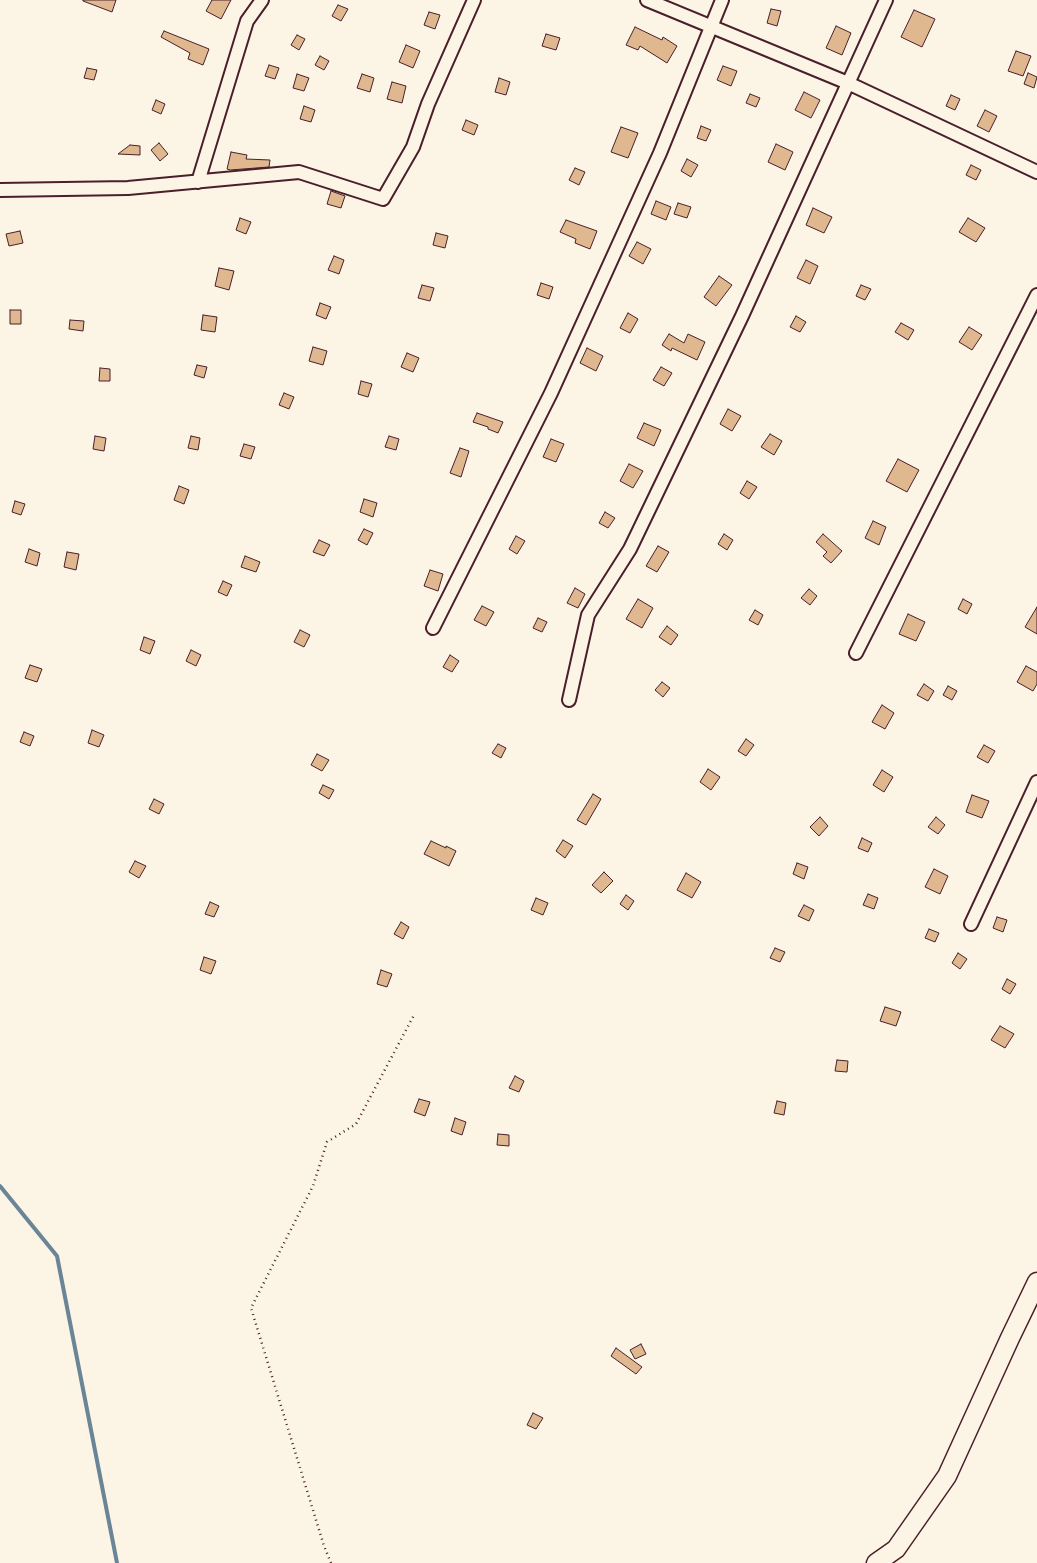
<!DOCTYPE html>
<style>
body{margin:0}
canvas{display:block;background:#fcf5e5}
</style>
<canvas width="1037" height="1563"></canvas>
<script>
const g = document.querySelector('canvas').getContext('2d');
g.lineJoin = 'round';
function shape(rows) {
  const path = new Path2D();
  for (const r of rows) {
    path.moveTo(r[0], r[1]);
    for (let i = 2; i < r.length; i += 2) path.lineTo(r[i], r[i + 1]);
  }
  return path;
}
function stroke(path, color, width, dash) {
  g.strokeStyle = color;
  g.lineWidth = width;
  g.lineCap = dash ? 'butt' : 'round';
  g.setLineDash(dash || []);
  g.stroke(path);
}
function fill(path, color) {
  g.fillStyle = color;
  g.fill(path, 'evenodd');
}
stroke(shape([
 [0,1186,57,1256,117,1563]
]), '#6a8597', 4);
const building = shape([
 [83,0,116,0,112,12,83,1,83,0],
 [212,0,231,0,221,19,206,11,212,0],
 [338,5,348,9,341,21,332,16,338,5],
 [771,9,781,11,777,26,767,23,771,9],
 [914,10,935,19,922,47,901,37,914,10],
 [429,12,440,15,435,29,424,25,429,12],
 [836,26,851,33,842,55,826,48,836,26],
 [635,27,662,40,663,37,677,46,667,63,640,46,638,50,626,45,635,27],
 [164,31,209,49,203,65,188,59,190,53,161,37,164,31],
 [546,34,560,38,556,50,542,46,546,34],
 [297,35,305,39,299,50,291,45,297,35],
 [406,45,420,51,413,68,399,62,406,45],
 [1016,51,1031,56,1023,76,1008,71,1016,51],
 [320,56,329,61,324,70,315,65,320,56],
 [269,65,279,68,275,79,265,76,269,65],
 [723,66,737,71,731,86,717,80,723,66],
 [87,68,97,70,94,80,84,78,87,68],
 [1028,73,1037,77,1034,88,1024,84,1028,73],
 [297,74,309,78,304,91,293,88,297,74],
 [362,74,374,78,370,92,357,88,362,74],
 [499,78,510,82,506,95,495,92,499,78],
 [392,82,406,86,402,103,387,99,392,82],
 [804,92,820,100,811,118,795,110,804,92],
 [750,94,760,98,756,107,746,103,750,94],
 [951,95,960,99,955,110,946,106,951,95],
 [156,100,165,104,161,114,152,110,156,100],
 [304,106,315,110,311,122,300,119,304,106],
 [985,110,997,116,989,132,977,126,985,110],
 [466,120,478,125,474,135,462,130,466,120],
 [701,126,711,130,706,141,697,138,701,126],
 [621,127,638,133,628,158,611,152,621,127],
 [159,143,168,154,160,161,151,150,159,143],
 [776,144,793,152,785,170,768,162,776,144],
 [130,145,140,146,140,155,118,154,130,145],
 [231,152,247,155,246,159,270,160,269,167,230,170,227,169,231,152],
 [687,159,698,165,691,177,681,171,687,159],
 [971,165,981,170,976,180,966,175,971,165],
 [575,168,585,172,579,185,569,180,575,168],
 [331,191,345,196,341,208,327,204,331,191],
 [656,201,671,207,666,220,651,214,656,201],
 [678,203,691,207,687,218,674,214,678,203],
 [813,208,832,217,824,233,806,225,813,208],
 [240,218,251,222,246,234,236,230,240,218],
 [968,218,985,228,976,242,959,232,968,218],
 [566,220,597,231,590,249,575,243,576,239,560,232,566,220],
 [20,231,23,243,9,246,6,234,20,231],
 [436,233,448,236,445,248,433,245,436,233],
 [637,242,651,249,643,264,629,256,637,242],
 [334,256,344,260,339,274,328,270,334,256],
 [806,260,818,266,810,284,797,278,806,260],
 [219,268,234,271,229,290,215,286,219,268],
 [719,276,732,285,716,306,704,297,719,276],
 [541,283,553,287,549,299,537,295,541,283],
 [422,285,434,288,430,301,418,298,422,285],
 [861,285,871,289,865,300,856,296,861,285],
 [320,303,331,307,326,319,316,315,320,303],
 [10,310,21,310,21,324,10,324,10,310],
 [628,313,638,319,630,333,620,328,628,313],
 [203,315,217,317,215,332,201,330,203,315],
 [796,316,806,322,800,332,790,327,796,316],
 [70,320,84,321,83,331,69,329,70,320],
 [901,323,914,330,908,340,895,332,901,323],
 [969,327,982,335,972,350,959,342,969,327],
 [669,334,684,343,688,334,705,342,697,360,672,348,671,351,662,345,669,334],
 [313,347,327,351,323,365,309,361,313,347],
 [587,348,603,356,596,371,580,363,587,348],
 [407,353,419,358,413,372,401,367,407,353],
 [197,365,207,367,204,378,194,375,197,365],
 [661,367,672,373,664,386,653,380,661,367],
 [100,368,110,369,110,381,99,381,100,368],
 [361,381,372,384,368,397,358,394,361,381],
 [284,393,294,397,289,409,279,405,284,393],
 [728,409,741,416,732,431,720,424,728,409],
 [477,413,503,422,498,433,488,429,488,427,473,422,477,413],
 [644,423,661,430,654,446,637,438,644,423],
 [770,434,782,441,774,455,761,447,770,434],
 [95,436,106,438,104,451,93,449,95,436],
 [191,436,200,438,198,450,188,448,191,436],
 [389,436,399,439,396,450,385,447,389,436],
 [551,439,564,444,556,462,543,457,551,439],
 [244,444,255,447,251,459,240,456,244,444],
 [460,448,469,451,461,477,450,473,460,448],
 [898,459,919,470,907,492,886,481,898,459],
 [629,464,643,471,633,488,620,481,629,464],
 [747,481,757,487,749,499,740,493,747,481],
 [179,486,189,490,184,504,174,500,179,486],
 [364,499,377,503,373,517,360,512,364,499],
 [15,501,25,504,21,515,12,512,15,501],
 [605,512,615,518,608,528,599,523,605,512],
 [873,521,886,527,879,545,865,538,873,521],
 [364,529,373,533,367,545,358,540,364,529],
 [724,534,733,540,727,550,718,544,724,534],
 [823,534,842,551,831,563,823,556,827,552,816,542,823,534],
 [516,536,525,541,517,554,509,549,516,536],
 [319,540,330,545,324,556,313,552,319,540],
 [658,546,669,552,657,572,646,566,658,546],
 [29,549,40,553,37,566,25,562,29,549],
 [67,552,79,554,76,570,64,567,67,552],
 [245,556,260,562,256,572,241,567,245,556],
 [430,570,443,574,438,591,424,586,430,570],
 [223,581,232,585,227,596,218,592,223,581],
 [575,588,585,594,578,608,567,603,575,588],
 [809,589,817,596,810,605,801,598,809,589],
 [638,599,653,608,642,628,626,619,638,599],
 [963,599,972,604,967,614,958,609,963,599],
 [482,606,494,612,486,626,474,620,482,606],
 [1037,607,1037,634,1025,627,1037,607],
 [755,610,763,615,758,625,749,620,755,610],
 [908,614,925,622,916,641,899,634,908,614],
 [538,618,547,622,542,632,533,628,538,618],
 [667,626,678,635,671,645,659,637,667,626],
 [300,630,310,635,304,647,294,642,300,630],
 [144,637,155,641,150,654,140,650,144,637],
 [191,650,201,655,196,666,186,661,191,650],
 [450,655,459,661,452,672,443,667,450,655],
 [30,665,42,669,37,682,25,678,30,665],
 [1026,666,1037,672,1037,684,1033,691,1017,682,1026,666],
 [662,682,670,688,663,697,655,690,662,682],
 [924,684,934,691,928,701,917,695,924,684],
 [948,686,957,691,952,700,943,695,948,686],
 [882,705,894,713,885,729,872,722,882,705],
 [92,730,104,735,99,747,88,743,92,730],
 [24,732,34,736,30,746,20,742,24,732],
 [746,739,754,745,746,756,738,751,746,739],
 [498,744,506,748,501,758,492,753,498,744],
 [984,745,995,751,988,763,977,757,984,745],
 [317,754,329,760,322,771,311,765,317,754],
 [708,769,720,777,711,790,700,782,708,769],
 [882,770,893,777,884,792,873,785,882,770],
 [323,785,334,790,329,799,319,793,323,785],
 [593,794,601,799,586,825,577,820,593,794],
 [972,795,989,801,982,818,966,812,972,795],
 [154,799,164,804,159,814,149,809,154,799],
 [820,817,828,826,819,836,810,827,820,817],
 [936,817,945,825,938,834,928,827,936,817],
 [862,838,872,843,868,852,858,848,862,838],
 [563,840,573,846,565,858,556,851,563,840],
 [431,841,446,848,446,846,456,851,449,866,424,854,431,841],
 [135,861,146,866,139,878,129,872,135,861],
 [797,863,808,867,804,879,793,874,797,863],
 [934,869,948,876,940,894,925,887,934,869],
 [604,872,613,881,601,893,592,885,604,872],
 [686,873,701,882,692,898,677,890,686,873],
 [868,894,878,898,874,909,863,905,868,894],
 [626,895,634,901,628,910,620,904,626,895],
 [536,898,548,903,543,915,531,910,536,898],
 [210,902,219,906,214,917,205,914,210,902],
 [804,905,814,910,809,921,798,916,804,905],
 [997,917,1007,920,1003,932,993,928,997,917],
 [401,922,409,927,403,939,394,934,401,922],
 [929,929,939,933,935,942,925,938,929,929],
 [775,948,785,952,780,962,770,958,775,948],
 [958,953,967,959,960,969,952,963,958,953],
 [204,957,216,961,211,974,200,970,204,957],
 [381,970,392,974,387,987,377,984,381,970],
 [1007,979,1016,984,1010,994,1002,989,1007,979],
 [885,1007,901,1012,896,1026,880,1021,885,1007],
 [1000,1026,1014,1034,1005,1048,991,1040,1000,1026],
 [837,1060,848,1061,847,1072,835,1071,837,1060],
 [515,1076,524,1081,519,1092,509,1088,515,1076],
 [419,1099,430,1102,425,1116,414,1112,419,1099],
 [777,1101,786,1103,784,1115,774,1113,777,1101],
 [455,1118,466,1122,462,1135,451,1131,455,1118],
 [498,1134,509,1135,509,1146,497,1145,498,1134],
 [641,1344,646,1354,635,1359,630,1350,641,1344],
 [616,1348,642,1367,636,1374,611,1356,616,1348],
 [533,1413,543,1418,536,1429,527,1425,533,1413]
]);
fill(building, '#e0b890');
stroke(building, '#4a1f2b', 1);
const minor = shape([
 [647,0,848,83,1037,172],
 [198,182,247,21,262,0],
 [0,190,128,188,299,172,383,199,413,147,428,104,474,0],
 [433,628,551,393,660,153,722,0],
 [856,653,1037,295],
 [569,700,588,615,630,549,742,316,886,0],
 [971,924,1037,782]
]);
const secondary = shape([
 [876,1563,896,1549,947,1476,1010,1338,1037,1282]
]);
stroke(minor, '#4a1f2b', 16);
stroke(secondary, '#4a1f2b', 21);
stroke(shape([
 [331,1563,324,1546,251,1308,313,1186,327,1142,356,1124,414,1015]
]), '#4a1f2b', 2.5, [1, 4]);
stroke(minor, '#fcf5e5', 12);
stroke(secondary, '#fcf5e5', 18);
</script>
